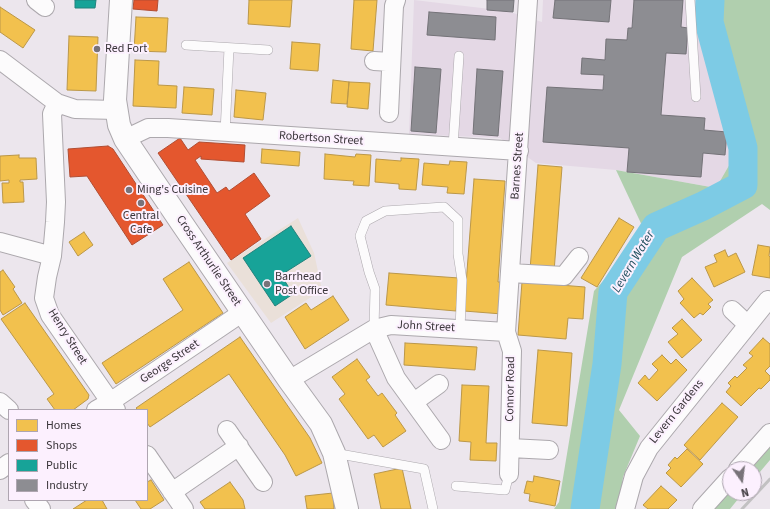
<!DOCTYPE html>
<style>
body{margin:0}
#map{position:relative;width:770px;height:509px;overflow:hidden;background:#ece6ed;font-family:"Source Sans 3",sans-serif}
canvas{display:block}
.legend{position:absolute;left:8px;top:409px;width:140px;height:92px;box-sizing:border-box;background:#fcf0fe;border:1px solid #aea5b0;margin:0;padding:5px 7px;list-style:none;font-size:12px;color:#3a353a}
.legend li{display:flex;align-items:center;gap:8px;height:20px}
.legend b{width:20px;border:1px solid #aea5b0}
.north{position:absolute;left:722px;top:461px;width:40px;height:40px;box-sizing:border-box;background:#fcf0fe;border:1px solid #aea5b0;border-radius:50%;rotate:166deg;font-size:11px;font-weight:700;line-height:16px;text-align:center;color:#3a353a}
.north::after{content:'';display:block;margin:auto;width:14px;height:18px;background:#787379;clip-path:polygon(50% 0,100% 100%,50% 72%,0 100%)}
</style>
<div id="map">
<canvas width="770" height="509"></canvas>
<ul class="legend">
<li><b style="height:11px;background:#f2c14e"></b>Homes</li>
<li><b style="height:11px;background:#e4572e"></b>Shops</li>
<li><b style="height:11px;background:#17a398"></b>Public</li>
<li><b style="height:11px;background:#8d8d92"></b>Industry</li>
</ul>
<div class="north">N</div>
</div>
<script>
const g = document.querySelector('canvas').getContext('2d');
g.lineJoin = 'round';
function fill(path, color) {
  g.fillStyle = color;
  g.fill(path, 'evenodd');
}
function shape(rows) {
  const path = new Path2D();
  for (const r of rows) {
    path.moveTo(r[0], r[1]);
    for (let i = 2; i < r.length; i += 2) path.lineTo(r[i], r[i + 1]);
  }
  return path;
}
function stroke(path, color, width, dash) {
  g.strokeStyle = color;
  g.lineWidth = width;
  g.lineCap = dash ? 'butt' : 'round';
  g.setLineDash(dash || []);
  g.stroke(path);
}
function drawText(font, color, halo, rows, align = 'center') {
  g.font = font + ' "Source Sans 3",sans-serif';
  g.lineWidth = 4;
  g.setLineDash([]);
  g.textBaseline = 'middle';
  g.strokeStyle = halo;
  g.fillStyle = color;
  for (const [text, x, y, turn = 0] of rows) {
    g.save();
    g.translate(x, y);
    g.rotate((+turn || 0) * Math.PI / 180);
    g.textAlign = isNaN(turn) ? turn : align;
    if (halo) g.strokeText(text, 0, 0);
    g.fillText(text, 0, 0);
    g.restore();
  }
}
fill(shape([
 [298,218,314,253,322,290,271,323,227,263]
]), '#eae0d9');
fill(shape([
 [414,0,507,11,542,22,543,0,705,0,735,155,716,188,616,170,536,163,500,138,409,134]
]), '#e4d8e5');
fill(shape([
 [705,0,770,0,770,210,762,204,682,257,619,410,640,436,623,477,619,509,554,509,559,502,594,291,646,234,616,170,716,188,735,155],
 [770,441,770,460,754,479,754,469,746,469],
 [730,487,730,493,743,493,730,509,710,509]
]), '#b0cfae');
const homes = shape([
 [249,0,292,0,290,27,248,24,249,0],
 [354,0,377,0,373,51,351,49,354,0],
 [0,7,35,30,23,48,0,32,0,7],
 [136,17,168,18,166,52,134,51,136,17],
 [69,36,98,37,96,91,67,90,69,36],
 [292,42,320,44,318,71,290,69,292,42],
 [135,60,159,61,158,85,177,86,176,108,133,106,135,60],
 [333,80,349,82,347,104,331,103,333,80],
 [349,82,370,83,368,109,347,107,349,82],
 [184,87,214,89,212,115,182,113,184,87],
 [236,90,266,93,263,120,234,117,236,90],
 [262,149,300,152,299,166,261,163,262,149],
 [325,154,355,157,356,154,371,155,369,186,353,185,354,181,324,179,325,154],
 [19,155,19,158,36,158,37,179,20,180,20,182,23,182,24,202,3,203,2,183,9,183,9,180,0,181,0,156,19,155],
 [401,158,419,159,416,190,399,189,399,184,375,182,376,159,401,161,401,158],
 [450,161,467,162,464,194,447,193,448,187,422,185,424,163,449,165,450,161],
 [538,165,562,167,554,272,530,270,538,165],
 [474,179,505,181,498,282,502,282,502,314,464,311,474,179],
 [619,218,634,227,597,287,581,278,619,218],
 [84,232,93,245,78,256,69,242,84,232],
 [758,245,770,247,769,256,770,257,770,278,752,275,758,245],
 [725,250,728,257,736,253,745,272,714,287,705,267,717,262,714,255,725,250],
 [189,262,223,313,116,384,102,363,183,310,163,279,189,262],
 [3,270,15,287,13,289,22,303,3,315,0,310,0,272,3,270],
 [389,273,459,278,456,311,386,305,389,273],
 [692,278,713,300,708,304,711,307,703,315,700,313,694,318,680,303,684,299,678,291,692,278],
 [522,282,585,287,583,319,568,318,566,339,518,335,522,282],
 [333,296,349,320,305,349,285,317,306,303,311,310,333,296],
 [25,303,89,395,88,399,73,410,55,410,47,399,54,394,1,319,25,303],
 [682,319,702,340,682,358,668,342,678,334,672,328,682,319],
 [240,337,310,438,322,463,296,476,285,455,229,374,150,427,147,423,147,410,138,410,136,408,240,337],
 [763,338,770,344,770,366,765,371,770,376,770,380,761,389,759,388,741,406,726,392,731,386,728,383,735,376,737,378,747,368,743,365,753,356,749,353,763,338],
 [405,343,477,347,475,370,404,365,405,343],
 [538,350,572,353,567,426,532,423,538,350],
 [662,355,671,364,676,359,687,370,657,401,638,383,645,375,649,380,658,370,652,364,662,355],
 [357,359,370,377,366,380,378,396,382,393,397,413,395,415,406,431,383,447,374,435,368,439,339,399,345,394,332,377,357,359],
 [462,385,489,386,486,443,497,443,496,461,470,460,471,442,459,441,462,385],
 [722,403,738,417,700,460,684,445,722,403],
 [687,449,703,464,681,487,666,473,671,468,668,465,675,457,677,459,687,449],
 [402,468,411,509,381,509,374,474,402,468],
 [534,476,560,481,555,506,529,501,530,494,524,493,527,481,533,482,534,476],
 [151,480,164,500,150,509,141,509,135,500,147,500,147,482,151,480],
 [230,482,243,500,245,509,205,509,200,502,230,482],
 [661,486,677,500,668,509,648,509,643,505,661,486],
 [333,493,334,509,307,509,305,496,333,493],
 [87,500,102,500,107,509,73,509,87,500]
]);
fill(homes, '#f2c14e');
stroke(homes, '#bb9748', 1);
const shops = shape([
 [134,0,158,0,157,11,133,9,134,0],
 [180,138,188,150,199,142,245,145,244,162,201,159,201,156,195,160,217,193,226,187,229,191,254,173,270,196,245,214,261,239,231,260,158,153,180,138],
 [108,146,113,149,163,225,132,245,87,176,70,177,68,149,108,146]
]);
fill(shops, '#e4572e');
stroke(shops, '#b14d32', 1);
const public = shape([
 [75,0,96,0,95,8,75,8,75,0],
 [291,226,311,256,281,275,293,294,275,306,243,258,291,226]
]);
fill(public, '#17a398');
stroke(public, '#22827c', 1);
const industry = shape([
 [487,0,514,0,513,12,487,10,487,0],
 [555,0,611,0,609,22,553,18,555,0],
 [634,0,683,0,681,27,688,28,686,54,666,53,661,115,705,118,704,130,727,132,725,155,703,153,701,177,627,172,629,148,543,142,547,87,603,90,604,75,581,74,582,58,605,60,606,39,627,40,628,28,632,28,634,0],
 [429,12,496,17,495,40,427,35,429,12],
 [415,67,441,69,436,133,411,131,415,67],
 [477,69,503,71,498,136,473,134,477,69]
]);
fill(industry, '#8d8d92');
stroke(industry, '#747378', 1);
stroke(shape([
 [585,509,607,364,613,292,656,227,703,206,743,185,743,148,709,22,710,0]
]), '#7dcbe5', 29);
const lane = shape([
 [690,0,696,97],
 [186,45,268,50],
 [225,133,229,48],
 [453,147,459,56],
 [374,329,375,289,369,272,360,236,366,221,385,211,444,207,458,220,458,254,462,280,460,329],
 [334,453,424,469,433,509],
 [456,486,505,490,509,474]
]);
const street = shape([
 [36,0,45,7],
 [0,60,57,103,75,109,117,110],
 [374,61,391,62],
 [57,103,52,114,56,202,55,222,52,256,47,277,44,298,50,315,116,410],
 [389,113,394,6,396,0],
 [125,139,148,128,168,128,519,151],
 [0,242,52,256],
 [510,273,564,276,579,257],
 [732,310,748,325],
 [374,329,396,378,441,440],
 [289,380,374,329,391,325,506,332],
 [0,402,9,410],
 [414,402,439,384],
 [96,410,110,402,243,312],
 [227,430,263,482],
 [510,448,549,450],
 [147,455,184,509],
 [738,469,770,433],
 [0,470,9,463],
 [509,474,512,351,506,332,528,0],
 [172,492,239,446],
 [34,500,41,509],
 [625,509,634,476,649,448,768,300],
 [702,509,730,478]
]);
const secondary = shape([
 [121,0,115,100,119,125,125,139,181,222,289,380,321,424,334,453,347,509]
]);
stroke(lane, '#aca8ad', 10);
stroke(street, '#aca8ad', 20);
stroke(secondary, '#aca8ad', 24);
stroke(lane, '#fcfbfc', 9);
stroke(street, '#fcfbfc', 18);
stroke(secondary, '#fcfbfc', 22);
stroke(shape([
 [742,509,770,479]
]), '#c2c1c2', 3);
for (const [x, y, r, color] of [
 [97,49,4,"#787379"],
 [129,190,4,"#787379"],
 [141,203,4,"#787379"],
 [267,284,4,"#787379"]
]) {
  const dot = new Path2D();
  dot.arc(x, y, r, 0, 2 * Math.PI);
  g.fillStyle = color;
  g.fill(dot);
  stroke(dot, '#fcf0fe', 1.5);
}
drawText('12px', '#3a353a', '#fcf0fe', [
 ["Red Fort",105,49],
 ["Ming's Cuisine",137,190],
 ["Central",141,216,"center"],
 ["Cafe",141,230,"center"],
 ["Barrhead",275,277],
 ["Post Office",275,291]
], 'left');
drawText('12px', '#3a353a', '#fcf0fe', [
 ["Robertson Street",321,139,4],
 ["Barnes Street",518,166,-86],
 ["Cross Arthurlie Street",208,261,56],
 ["John Street",426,327,3],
 ["Henry Street",67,337,58],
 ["George Street",170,362,-34],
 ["Connor Road",511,389,-89],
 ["Levern Gardens",677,412,-51]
]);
drawText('italic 13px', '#1e4e5c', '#fcf0fe', [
 ["Levern Water",634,262,-59]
]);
</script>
